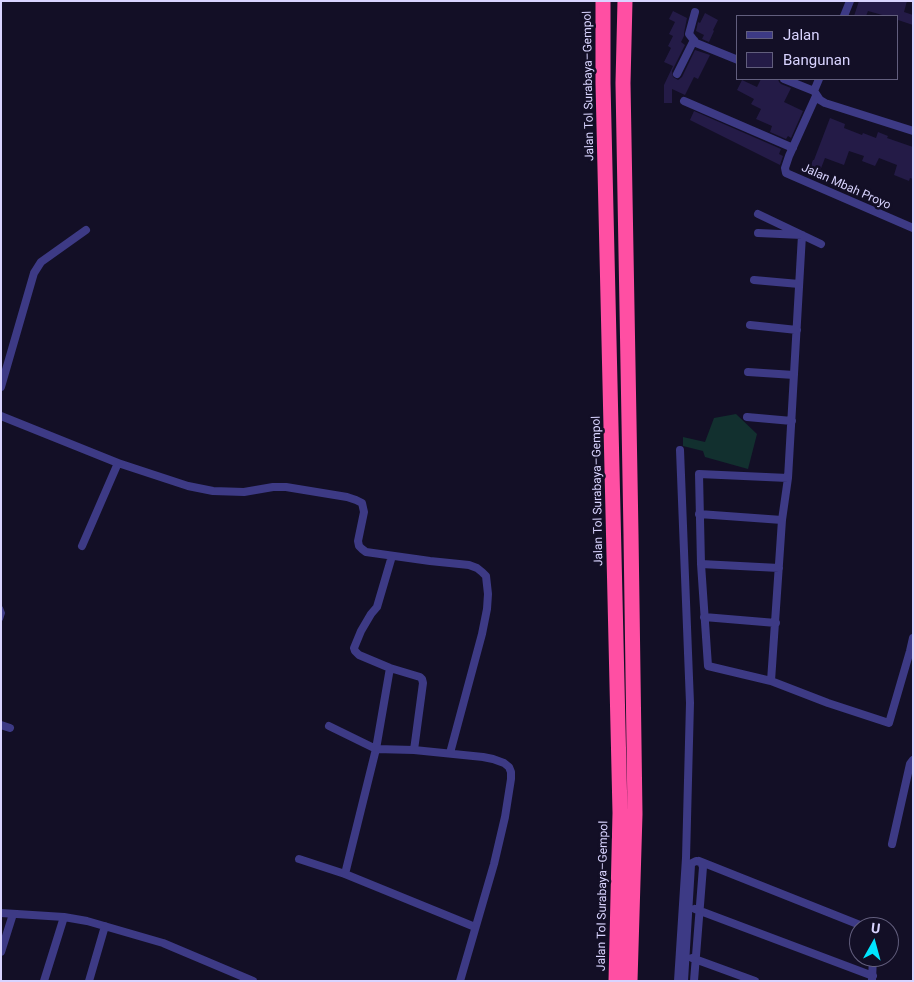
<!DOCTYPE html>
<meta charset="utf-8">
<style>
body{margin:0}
#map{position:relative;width:914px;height:982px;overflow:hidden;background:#130f26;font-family:Roboto,sans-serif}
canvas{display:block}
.frame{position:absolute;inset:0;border:2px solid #d9d4ff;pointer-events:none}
.legend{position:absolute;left:736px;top:15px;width:162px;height:65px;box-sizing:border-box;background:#130f26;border:1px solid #625e7d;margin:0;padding:6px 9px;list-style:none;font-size:15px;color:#d9d4ff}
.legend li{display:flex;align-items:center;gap:10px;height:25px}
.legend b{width:25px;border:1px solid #625e7d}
.north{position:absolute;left:849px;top:917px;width:50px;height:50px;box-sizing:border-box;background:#130f26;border:1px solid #625e7d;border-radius:50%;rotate:7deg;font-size:14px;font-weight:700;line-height:20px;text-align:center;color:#d9d4ff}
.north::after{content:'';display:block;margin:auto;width:18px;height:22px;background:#00e5ff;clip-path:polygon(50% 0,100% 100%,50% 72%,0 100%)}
</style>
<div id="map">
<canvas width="914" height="982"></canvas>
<div class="frame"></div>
<ul class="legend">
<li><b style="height:6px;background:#3d3a85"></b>Jalan</li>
<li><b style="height:14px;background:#241b47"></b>Bangunan</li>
</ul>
<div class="north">U</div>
</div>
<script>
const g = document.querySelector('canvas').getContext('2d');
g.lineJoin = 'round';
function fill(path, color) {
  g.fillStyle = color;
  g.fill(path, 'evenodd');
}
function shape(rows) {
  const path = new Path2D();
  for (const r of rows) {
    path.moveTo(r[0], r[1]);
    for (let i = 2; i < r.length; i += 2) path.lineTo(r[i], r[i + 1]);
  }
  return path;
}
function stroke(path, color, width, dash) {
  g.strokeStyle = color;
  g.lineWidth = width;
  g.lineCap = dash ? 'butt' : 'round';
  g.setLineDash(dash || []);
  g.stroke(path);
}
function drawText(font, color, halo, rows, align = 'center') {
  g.font = font + ' Roboto,sans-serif';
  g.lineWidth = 5;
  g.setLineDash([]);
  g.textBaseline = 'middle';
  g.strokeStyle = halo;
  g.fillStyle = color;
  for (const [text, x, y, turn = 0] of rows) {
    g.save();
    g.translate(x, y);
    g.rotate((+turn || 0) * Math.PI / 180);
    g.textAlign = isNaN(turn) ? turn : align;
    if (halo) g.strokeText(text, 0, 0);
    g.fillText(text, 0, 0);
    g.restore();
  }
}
fill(shape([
 [736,414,757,434,748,469,705,457,703,451,683,446,683,437,705,442,714,418]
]), '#12302f');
fill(shape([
 [859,1,907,1,904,12,913,15,913,25,898,20,898,16,886,16,868,11,866,16,854,16],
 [673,11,687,18,684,33,684,36,681,42,685,45,672,71,673,77,678,80,682,77,695,50,710,55,698,79,694,77,685,95,672,89,672,103,664,103,664,85,673,66,664,62,671,48,668,46,673,36,669,34,675,22,669,19],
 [705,13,718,20,713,30,714,31,709,42,702,39,704,35,696,31,698,22,700,23],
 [761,79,778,79,779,82,781,84,791,88,784,102,803,111,791,138,788,136,786,139,770,132,772,126,756,119,761,109,751,104,754,99,737,90,742,80,757,87],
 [694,111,781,149,779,154,783,156,780,165,690,120],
 [830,118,845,124,844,128,862,135,863,133,876,138,878,132,888,136,887,138,913,147,913,179,910,178,909,181,894,175,897,165,879,158,875,166,862,161,864,156,849,151,844,165,825,158,818,176,808,172,813,160,814,160]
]), '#241b47');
stroke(shape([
 [1,608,3,613,1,619]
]), '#3d3a85', 4);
stroke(shape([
 [695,12,689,34,696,43,738,60],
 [844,16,850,1],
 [677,74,694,40],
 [784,79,814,91],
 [819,79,814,91,820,100,825,103,913,131],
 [816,96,789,156,785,168,786,173,913,228],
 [684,101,793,148],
 [758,214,821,244],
 [758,233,802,235,788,478,782,520,771,681,708,666,701,564,699,474,788,478],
 [754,280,799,284],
 [750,325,797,330],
 [748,372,794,375],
 [1,387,34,273,41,262,86,230],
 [1,416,118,463,188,486,213,491,244,492,273,487,286,487,347,497,356,500,362,503,364,512,358,541,359,546,362,549,366,552,430,561,469,565,477,568,482,572,486,576,488,594,487,609,482,634,450,753],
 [747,417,792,421],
 [699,514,782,520],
 [82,546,118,463],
 [392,556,377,607,371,614,361,631,354,648,355,651,359,655,390,668,420,677,422,679,423,683,414,750],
 [701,564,779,568],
 [704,617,776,623],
 [771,681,828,703,889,723,910,651,913,638],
 [1,725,10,728],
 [329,726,376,749,414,750,483,757,493,759,504,763,509,767,511,772,511,779,505,817,494,864,460,981],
 [892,844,910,764,913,760],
 [299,859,345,874,475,927],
 [699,861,865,927],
 [345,874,376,749,390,668],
 [695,909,873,976],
 [1,913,64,917,87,921,163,943,253,981],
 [1,952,13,914],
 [692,958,755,981],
 [872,980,873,957],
 [44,981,64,917],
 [89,981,105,926],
 [678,981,686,858,690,703,680,450],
 [684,981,691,865,692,863,696,861,701,862,703,867,694,981]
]), '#3d3a85', 8);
stroke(shape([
 [603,1,603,83,620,813,616,981],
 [625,1,623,83,631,534,635,814,630,981]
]), '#ff4fa3', 15);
drawText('12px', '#d9d4ff', '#130f26', [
 ["Jalan Tol Surabaya–Gempol",589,86,-91],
 ["Jalan Mbah Proyo",846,187,24],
 ["Jalan Tol Surabaya–Gempol",598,491,-91],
 ["Jalan Tol Surabaya–Gempol",603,896,-89]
]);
</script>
